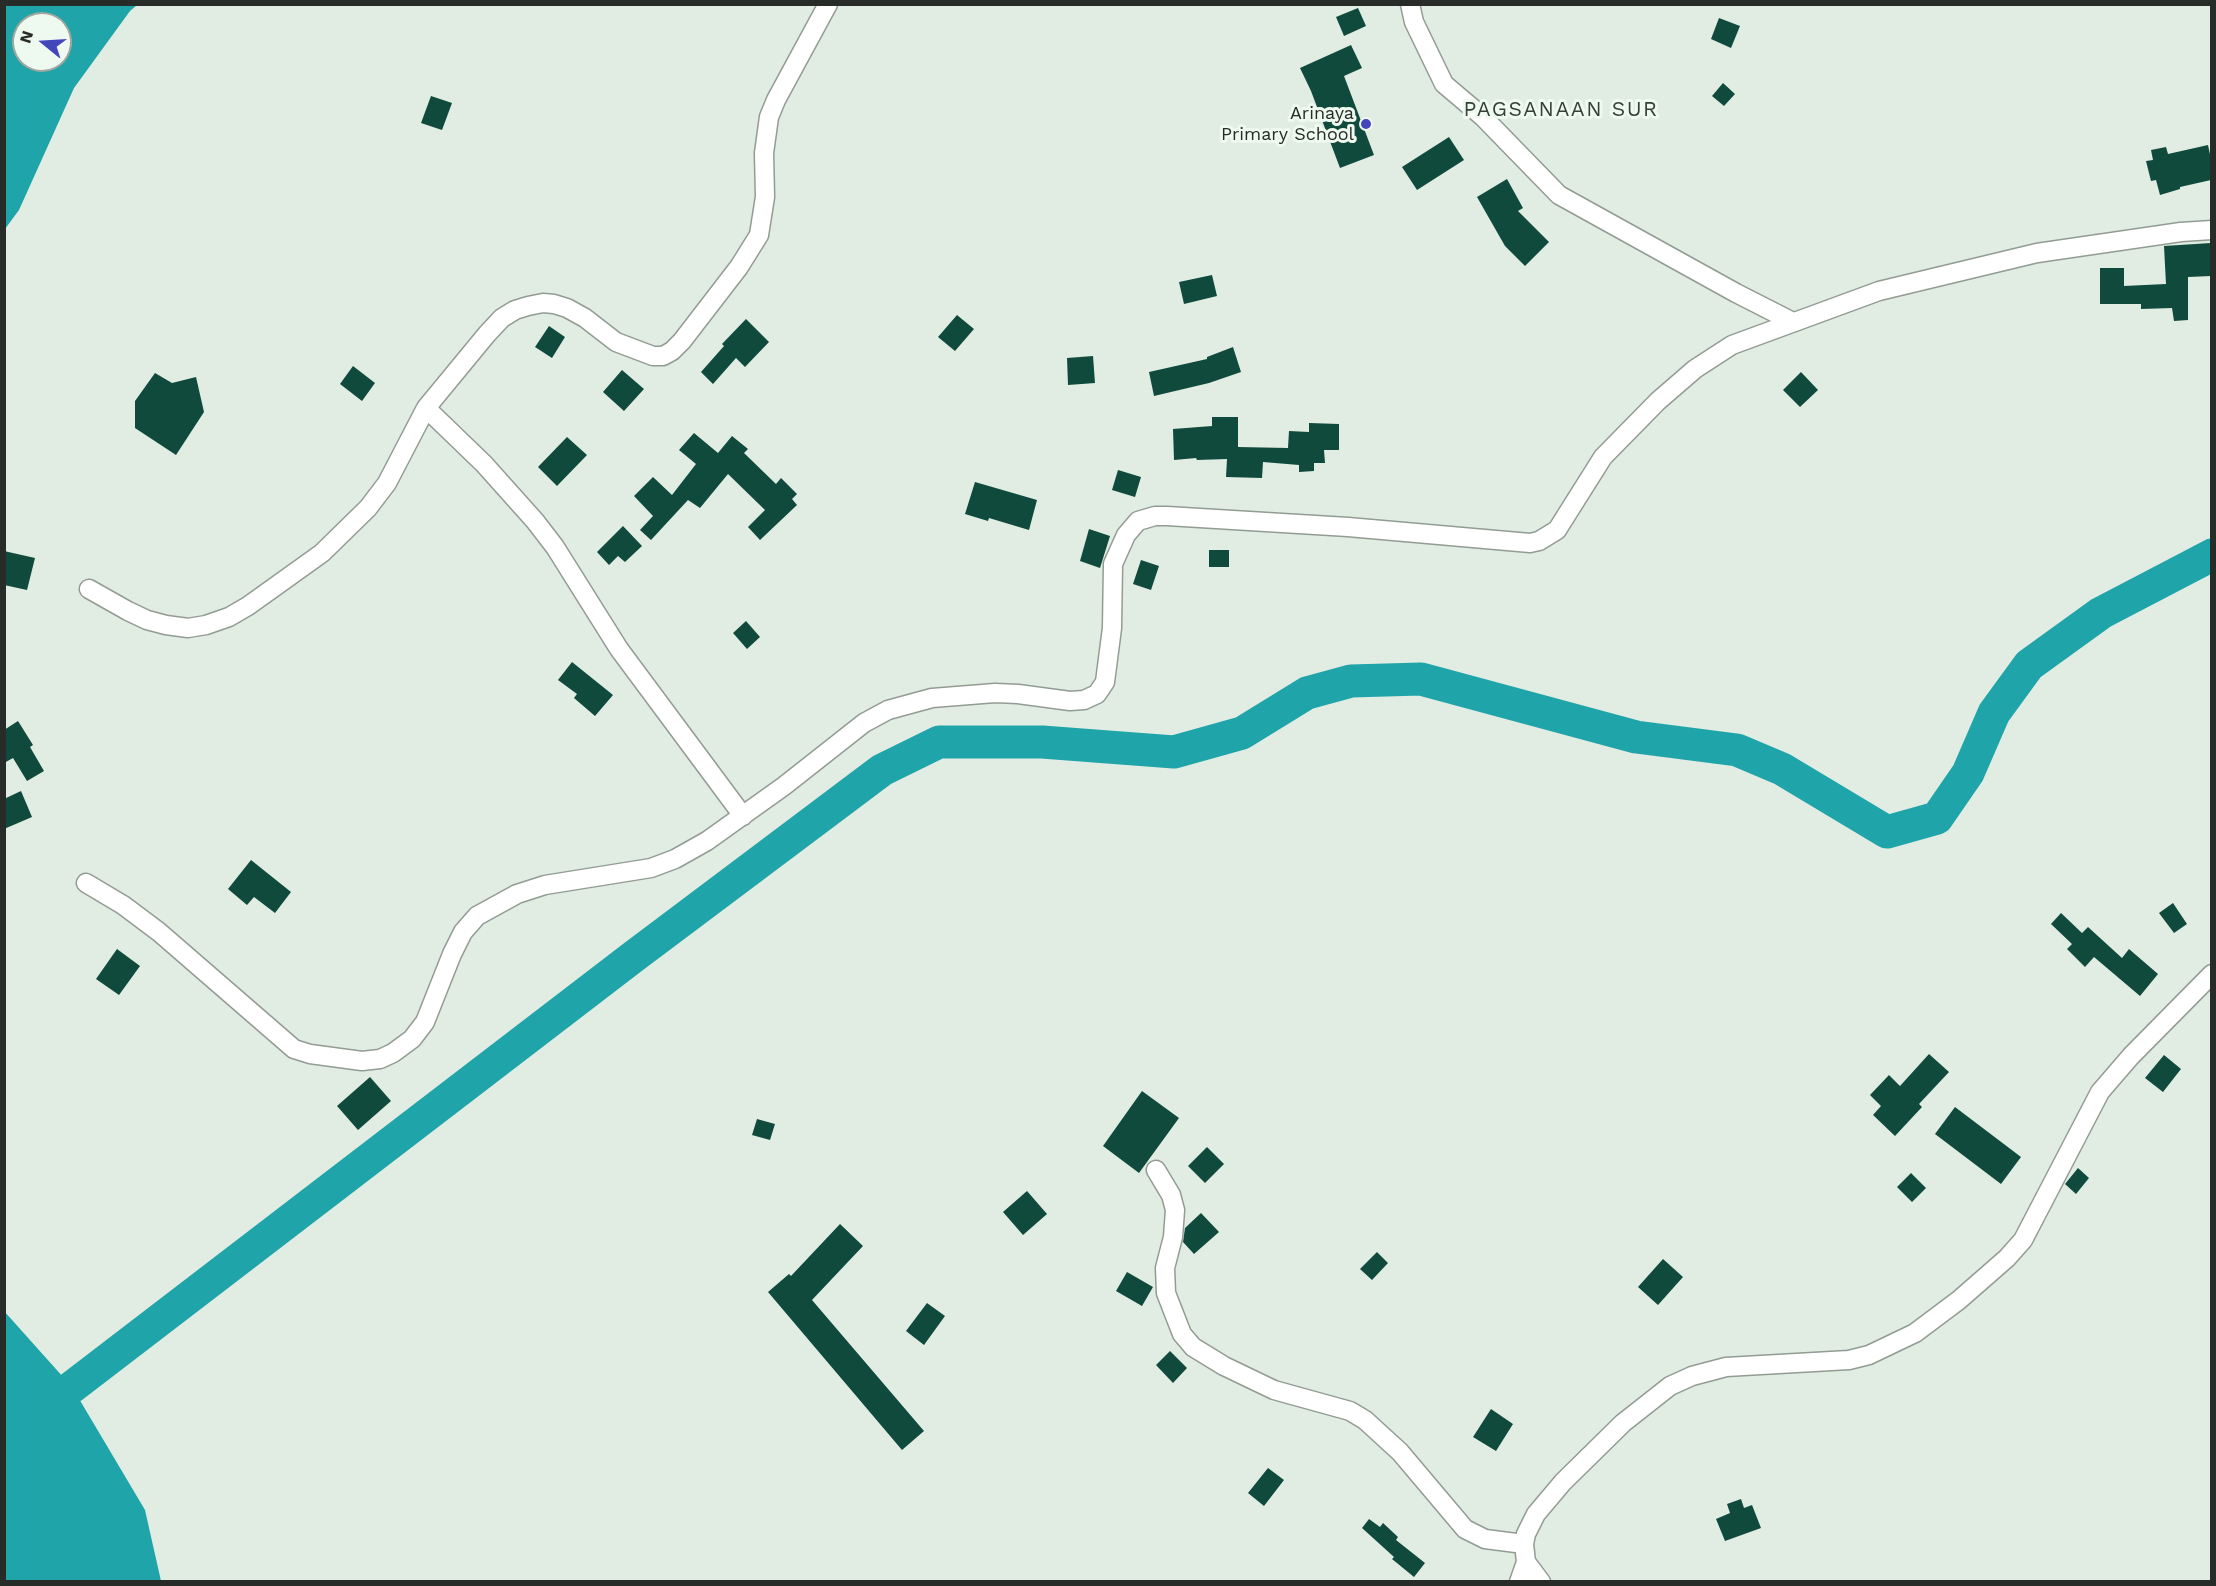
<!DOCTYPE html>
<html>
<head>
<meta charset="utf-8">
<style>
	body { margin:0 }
	#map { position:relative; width:2216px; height:1586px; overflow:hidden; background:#e1ece2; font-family:"Work Sans",sans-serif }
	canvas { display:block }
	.frame { position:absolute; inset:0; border:6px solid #282c29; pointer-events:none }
	.north { position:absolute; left:12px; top:12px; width:60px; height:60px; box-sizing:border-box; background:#eef9ef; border:2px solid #9fa7a0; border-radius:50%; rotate:288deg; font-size:16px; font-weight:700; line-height:24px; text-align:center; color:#282c29 }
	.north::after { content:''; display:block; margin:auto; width:21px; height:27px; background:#4446bb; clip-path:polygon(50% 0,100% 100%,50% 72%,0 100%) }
</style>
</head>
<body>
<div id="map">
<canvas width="2216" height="1586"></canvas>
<div class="frame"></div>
<div class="north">N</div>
</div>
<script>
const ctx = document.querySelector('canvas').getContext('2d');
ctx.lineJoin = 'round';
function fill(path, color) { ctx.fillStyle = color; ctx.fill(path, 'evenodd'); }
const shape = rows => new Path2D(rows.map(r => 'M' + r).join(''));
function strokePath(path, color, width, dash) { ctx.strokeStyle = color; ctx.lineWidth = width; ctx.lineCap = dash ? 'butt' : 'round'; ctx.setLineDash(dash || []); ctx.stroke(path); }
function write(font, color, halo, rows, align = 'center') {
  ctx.font = font + ' "Work Sans",sans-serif'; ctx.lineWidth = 6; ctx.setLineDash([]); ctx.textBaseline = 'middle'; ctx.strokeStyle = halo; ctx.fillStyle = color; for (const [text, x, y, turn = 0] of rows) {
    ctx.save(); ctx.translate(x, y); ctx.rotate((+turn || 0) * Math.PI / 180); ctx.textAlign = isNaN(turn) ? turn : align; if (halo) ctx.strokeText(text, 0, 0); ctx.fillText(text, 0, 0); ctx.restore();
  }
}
fill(shape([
	[5,4,137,5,130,11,74,88,19,210,5,229],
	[24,24,60,24,60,60,24,60],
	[4,1311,72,1387,145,1510,161,1581,5,1581]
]), '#1fa4aa');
strokePath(shape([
	[72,1387,633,957,882,770,939,742,1042,742,1174,752,1242,733,1307,693,1351,681,1421,679,1636,737,1737,750,1782,769,1887,832,1937,818,1968,773,1994,713,2029,665,2101,613,2212,555]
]), '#1fa4aa', 33);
fill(shape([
	[1358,8,1366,26,1344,36,1336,17],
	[1719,18,1740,26,1731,48,1711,39],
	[1351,45,1362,68,1344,76,1374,155,1340,168,1311,91,1300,68],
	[1723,83,1735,94,1724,106,1712,96],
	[431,96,452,103,442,130,421,123],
	[1449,137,1464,160,1417,190,1402,167],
	[2208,145,2211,159,2211,180,2180,187,2180,189,2160,195,2156,180,2151,181,2146,161,2153,160,2151,150,2166,147,2168,154],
	[1507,179,1523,208,1518,211,1549,242,1525,266,1505,246,1477,197],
	[2211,243,2211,276,2188,277,2188,320,2174,321,2172,308,2141,309,2141,304,2100,304,2100,268,2124,268,2124,286,2166,284,2164,246],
	[1212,275,1217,296,1184,304,1179,282],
	[957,315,974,329,955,351,938,337],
	[746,319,769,342,745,367,736,358,713,384,701,372,724,346,722,344],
	[549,326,565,337,552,358,535,347],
	[1233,347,1241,372,1209,383,1154,396,1149,372,1207,359,1207,357],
	[1093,356,1095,383,1068,385,1067,358],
	[353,366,375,383,362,401,340,384],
	[622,370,644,389,624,411,603,392],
	[1801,372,1818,390,1800,407,1783,390],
	[155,373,172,383,196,377,204,412,176,455,135,428,135,401],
	[1212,417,1238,417,1238,447,1288,448,1289,431,1309,432,1309,423,1339,424,1339,450,1324,450,1325,463,1314,463,1314,471,1299,472,1299,465,1263,462,1262,478,1226,477,1227,459,1197,460,1196,458,1174,460,1173,429,1212,426],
	[694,433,718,453,732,436,748,449,744,453,776,484,781,478,797,494,792,499,797,505,760,540,748,527,765,510,728,474,700,508,688,500,651,540,640,530,653,516,634,496,653,477,672,495,696,464,679,450],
	[567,437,587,455,557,486,538,467],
	[1118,470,1141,477,1135,497,1112,490],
	[975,482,1037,500,1029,530,989,518,988,521,965,514],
	[623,526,642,546,625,562,618,556,609,565,597,552],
	[1089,529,1110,536,1100,568,1080,561],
	[1209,550,1229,550,1229,567,1209,567],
	[4,551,35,558,27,590,4,585],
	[1141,560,1159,566,1151,590,1133,584],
	[746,621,760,637,747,649,733,633],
	[572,662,613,695,595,716,574,698,577,694,558,680],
	[18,721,33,745,30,747,44,771,27,781,13,758,4,763,4,730],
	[21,791,32,817,4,829,4,799],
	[251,860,291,892,275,913,254,897,247,905,228,889],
	[2173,903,2187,924,2174,933,2159,913],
	[2061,913,2082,933,2088,927,2122,958,2129,949,2158,974,2140,996,2094,957,2085,967,2067,949,2072,944,2051,924],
	[117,949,140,966,119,995,96,979],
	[1929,1054,1949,1072,1919,1104,1922,1107,1895,1136,1873,1115,1881,1106,1870,1095,1889,1075,1900,1086],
	[2164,1055,2181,1069,2163,1092,2145,1078],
	[370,1077,391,1101,358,1130,337,1106],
	[1142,1091,1179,1118,1139,1173,1103,1146],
	[1955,1107,2021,1157,2001,1184,1935,1134],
	[757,1119,775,1124,770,1140,752,1135],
	[1207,1147,1224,1164,1205,1183,1188,1166],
	[2078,1168,2089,1178,2076,1194,2065,1184],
	[1911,1173,1926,1188,1912,1202,1897,1187],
	[1027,1191,1047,1214,1023,1235,1003,1212],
	[1201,1213,1219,1232,1194,1254,1183,1242,1185,1228],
	[840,1224,863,1246,812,1300,924,1431,902,1450,768,1292,789,1274,791,1276],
	[1377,1252,1388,1263,1372,1280,1360,1269],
	[1663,1259,1683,1277,1658,1305,1638,1287],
	[1127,1272,1153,1287,1142,1306,1116,1291],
	[927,1303,945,1316,924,1345,906,1331],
	[1170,1351,1187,1368,1173,1383,1156,1365],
	[1491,1409,1513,1424,1496,1451,1473,1437],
	[1268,1468,1284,1480,1264,1506,1248,1493],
	[1741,1499,1744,1508,1752,1505,1761,1528,1725,1541,1716,1519,1730,1513,1727,1504],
	[1369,1519,1380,1527,1383,1523,1398,1537,1396,1540,1425,1563,1414,1577,1392,1559,1394,1557,1362,1528]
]), '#0f4a3d');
const minor = shape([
	[1410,4,1414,22,1444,84,1483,117,1559,195,1736,293,1793,322],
	[426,408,487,334,502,318,515,310,528,306,543,303,554,304,567,308,585,318,616,342,653,356,663,356,672,351,682,341,739,267,759,235,765,197,764,153,769,117,776,100,828,4],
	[89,589,128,611,147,620,166,625,188,628,206,625,229,617,248,606,322,553,368,508,387,483,426,408,484,464,535,521,555,547,619,649,743,816],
	[86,883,123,905,159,932,294,1049,310,1054,362,1061,380,1059,393,1053,412,1039,425,1022,452,954,463,932,477,916,517,894,545,885,651,868,675,859,707,841,784,786,864,723,888,710,932,698,995,693,1018,694,1070,701,1084,700,1097,694,1105,682,1112,628,1113,564,1126,535,1138,521,1155,516,1167,516,1348,527,1530,543,1539,541,1557,530,1603,457,1658,401,1695,369,1732,345,1879,291,2037,253,2181,232,2212,230],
	[1156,1170,1171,1195,1175,1210,1173,1237,1165,1268,1166,1293,1182,1334,1193,1347,1224,1366,1274,1390,1350,1411,1365,1420,1400,1452,1465,1529,1485,1539,1524,1544,1526,1562],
	[1524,1544,1526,1534,1536,1514,1563,1482,1623,1423,1670,1386,1692,1376,1726,1367,1849,1360,1869,1355,1915,1333,1959,1300,2007,1258,2023,1240,2100,1092,2131,1056,2212,974],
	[1519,1582,1526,1562,1541,1582]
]);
strokePath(minor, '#929c93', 21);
strokePath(minor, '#fff', 18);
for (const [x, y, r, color] of [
	[1366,124,6,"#4446bb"]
]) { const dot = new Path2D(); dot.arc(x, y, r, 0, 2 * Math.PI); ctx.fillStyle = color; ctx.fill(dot); strokePath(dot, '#eef9ef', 2); }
write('18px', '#282c29', '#eef9ef', [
	["Arinaya",1354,114],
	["Primary School",1354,135]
], 'right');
ctx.letterSpacing = '1.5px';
write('21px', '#373f38', '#eef9ef', [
	["PAGSANAAN SUR",1561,110]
]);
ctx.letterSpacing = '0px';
</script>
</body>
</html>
